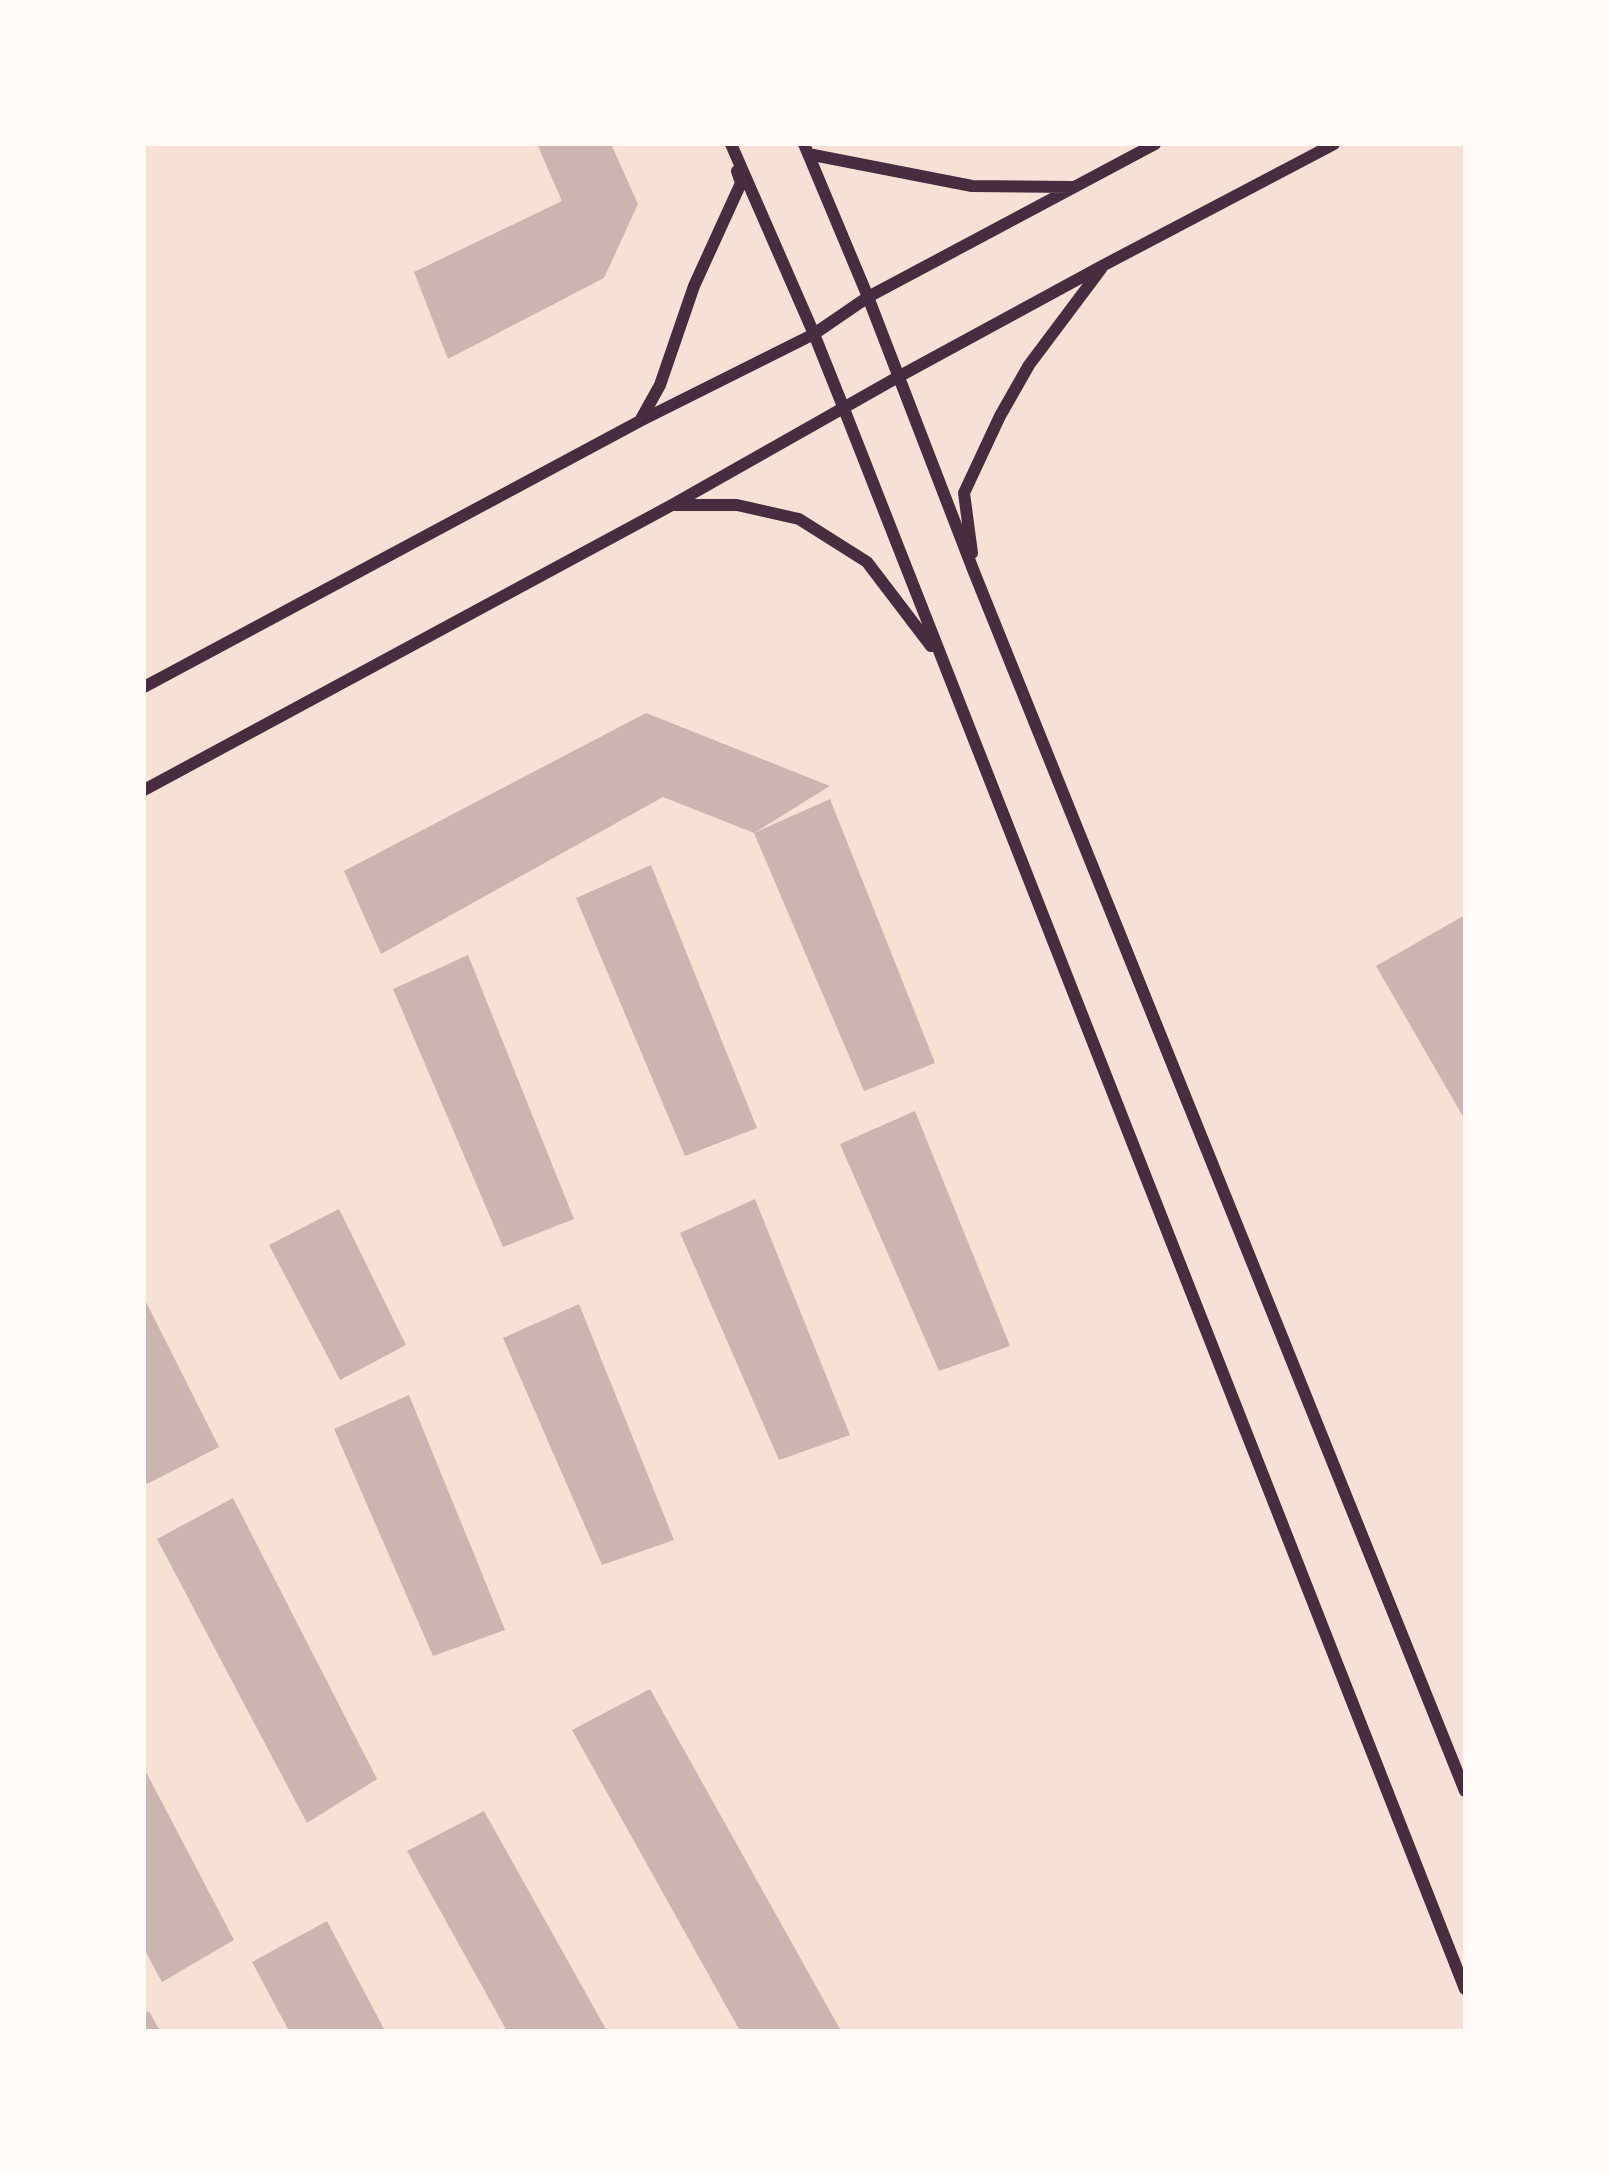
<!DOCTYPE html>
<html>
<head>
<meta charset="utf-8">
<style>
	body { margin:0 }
	#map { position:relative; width:1609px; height:2175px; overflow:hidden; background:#f7e1d7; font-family:"Nunito Sans",sans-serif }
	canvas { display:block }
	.frame { position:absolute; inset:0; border:146px solid #fffaf5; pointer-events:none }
</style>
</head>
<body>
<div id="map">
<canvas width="1609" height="2175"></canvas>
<div class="frame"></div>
</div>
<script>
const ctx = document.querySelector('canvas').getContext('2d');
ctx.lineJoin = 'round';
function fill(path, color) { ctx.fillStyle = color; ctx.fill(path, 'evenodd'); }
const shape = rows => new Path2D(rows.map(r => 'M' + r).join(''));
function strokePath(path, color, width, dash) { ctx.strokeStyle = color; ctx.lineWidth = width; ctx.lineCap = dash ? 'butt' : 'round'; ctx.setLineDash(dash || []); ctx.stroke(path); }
fill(shape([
	[537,144,611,144,638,204,604,278,448,359,414,272,562,201],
	[646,713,830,786,754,833,663,797,381,954,344,871],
	[830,799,935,1063,864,1091,754,833],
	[651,865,757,1128,685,1156,576,898],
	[1465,915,1465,1120,1376,966],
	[468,955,574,1219,503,1247,393,989],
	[915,1111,1010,1346,939,1371,840,1144],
	[755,1199,850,1435,779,1460,680,1233],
	[339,1209,406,1345,340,1380,269,1245],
	[144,1298,219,1447,147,1484,144,1479],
	[579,1304,674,1540,602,1565,503,1338],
	[409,1395,505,1630,433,1656,334,1429],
	[233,1498,377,1779,307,1823,157,1539],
	[650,1689,841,2031,740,2031,572,1730],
	[144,1768,234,1940,162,1982,144,1949],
	[484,1811,607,2031,507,2031,407,1851],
	[327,1921,385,2031,289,2031,252,1962],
	[149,2011,160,2031,144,2031,144,2014]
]), '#ccb4b1');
strokePath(shape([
	[731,144,814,334,844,409,1465,1989],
	[804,144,868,297,974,572,1465,1791],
	[808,154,972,186,1071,187],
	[640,421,660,385,694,286,741,183,737,171],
	[673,505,737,505,799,519,867,562,931,646],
	[972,553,964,493,1000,416,1029,365,1101,269],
	[144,687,640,421,814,334,868,297,1155,144],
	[144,790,672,505,898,377,1104,265,1334,144]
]), '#4a2c40', 12);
</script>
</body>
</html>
